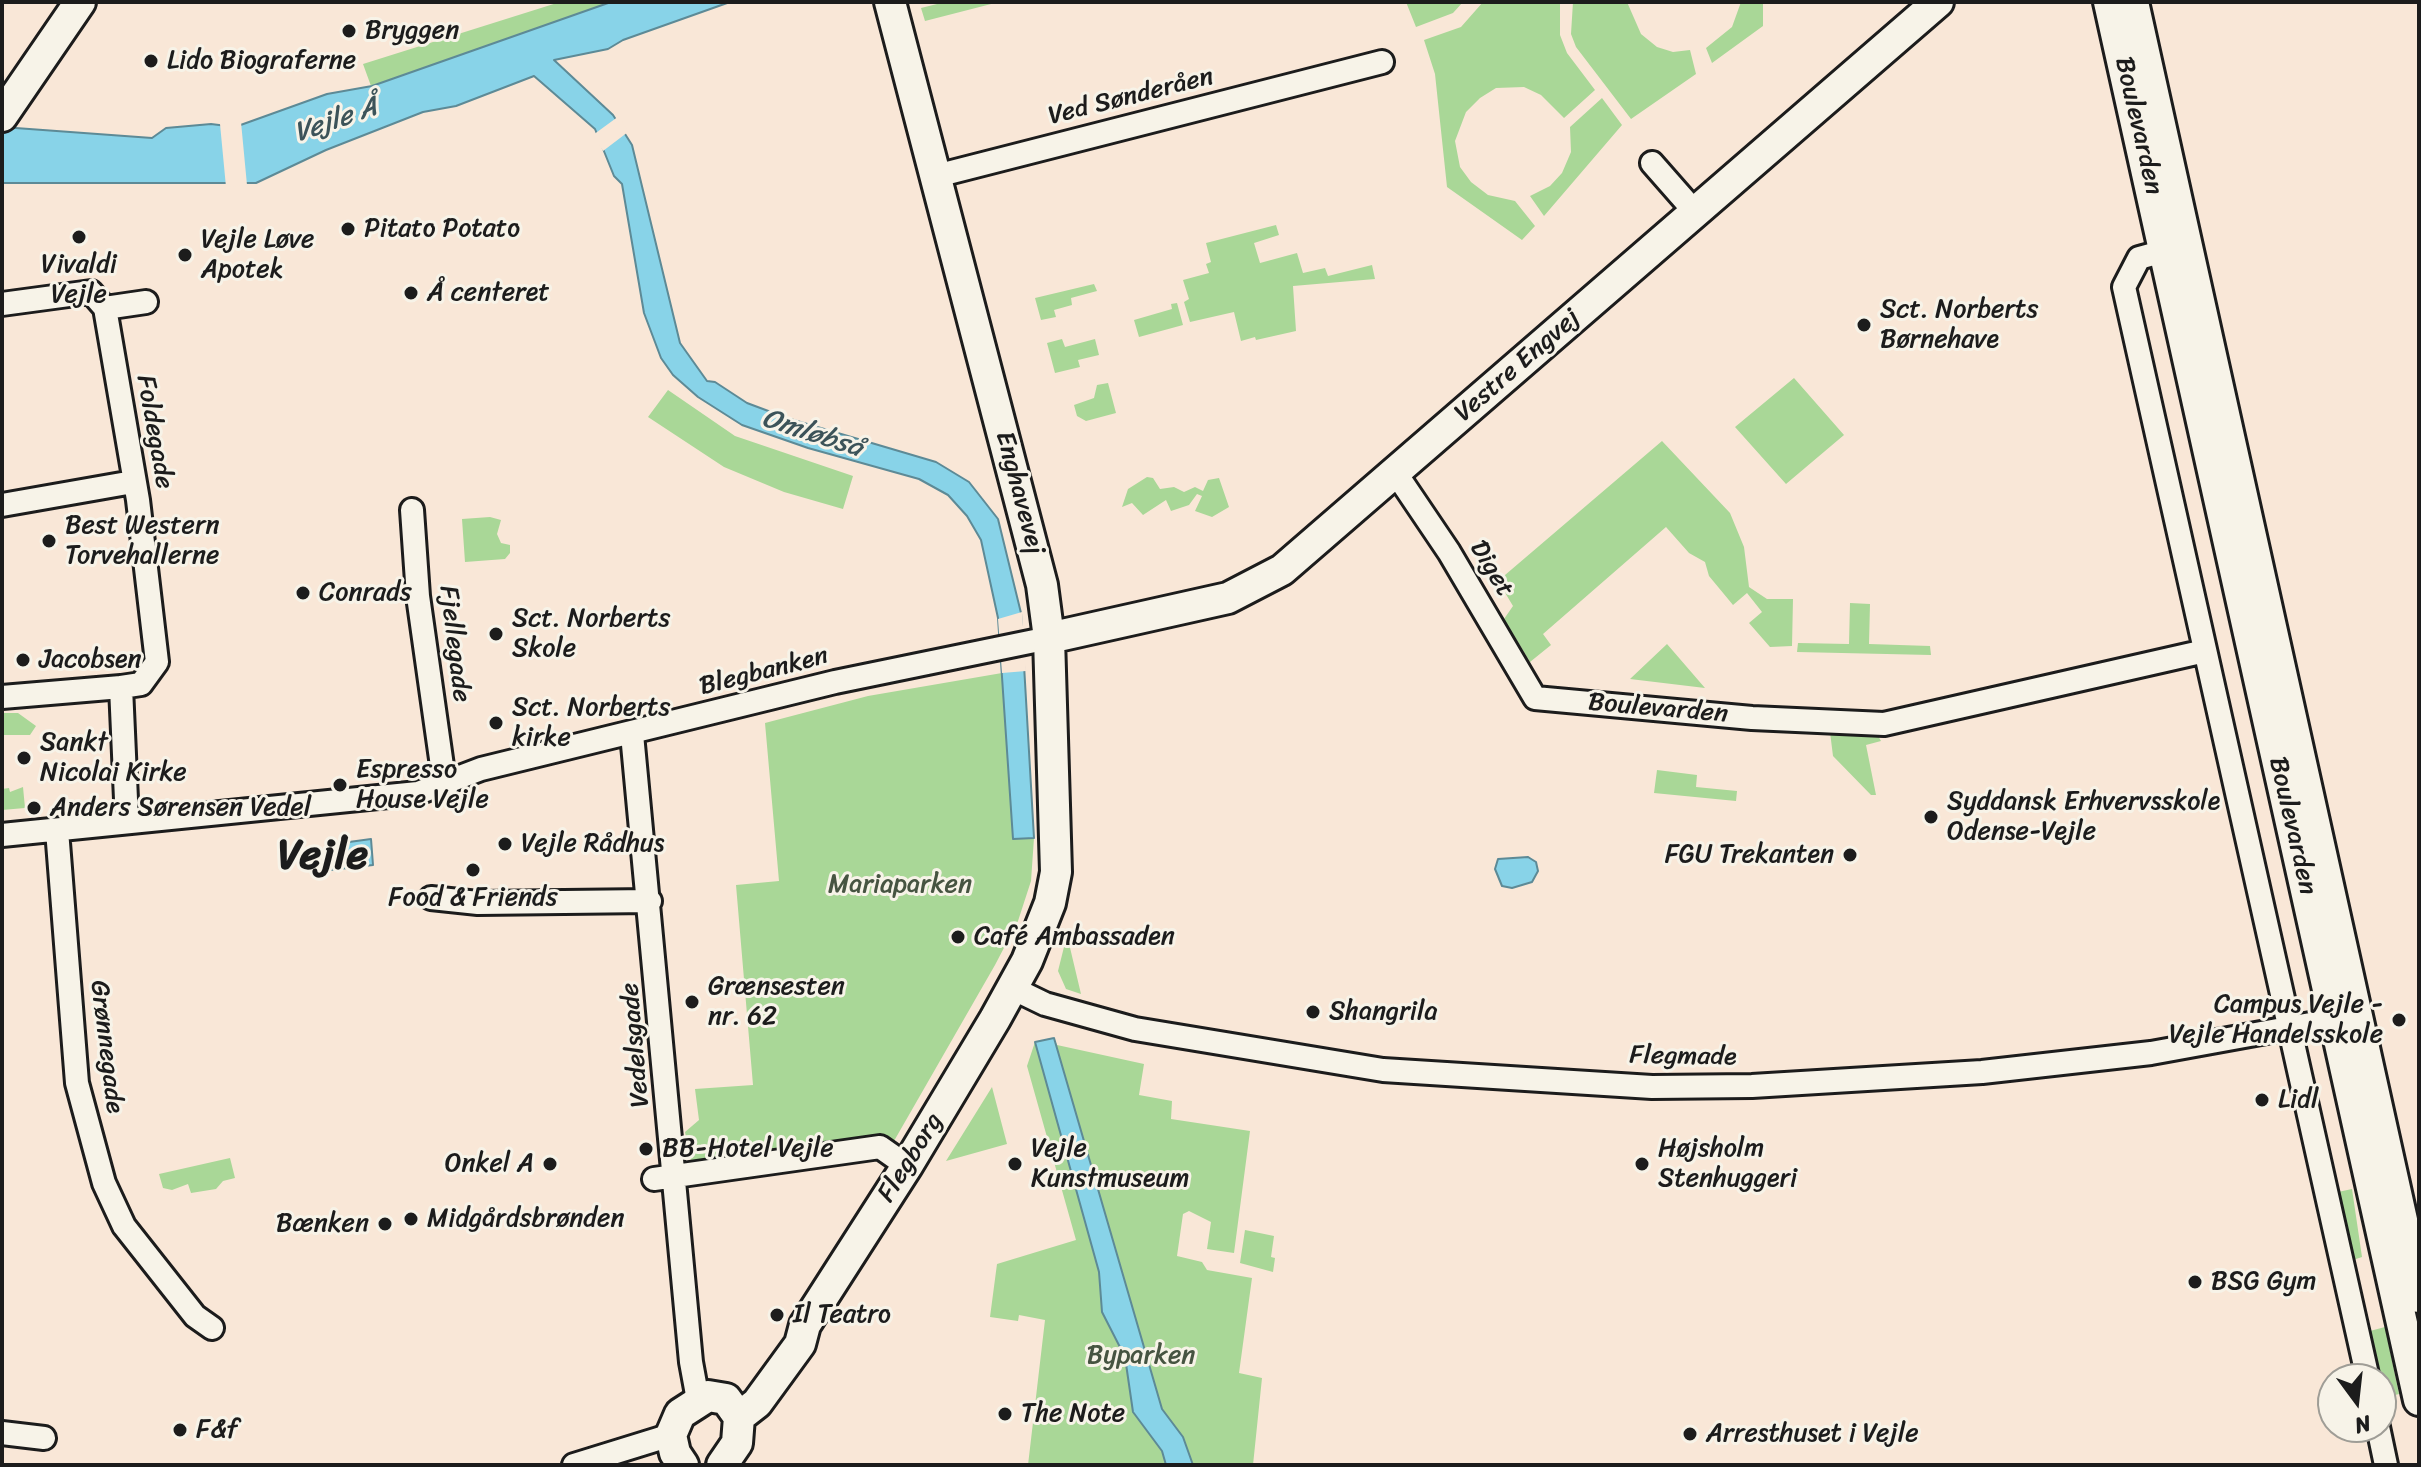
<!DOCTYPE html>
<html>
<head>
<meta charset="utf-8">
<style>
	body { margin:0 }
	#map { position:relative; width:2421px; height:1467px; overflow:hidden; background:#f9e7d7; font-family:Sriracha,sans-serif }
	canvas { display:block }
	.frame { position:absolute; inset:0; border:4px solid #1c1c1c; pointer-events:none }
	.north { position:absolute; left:2317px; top:1363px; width:80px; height:80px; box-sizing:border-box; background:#f7f3e8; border:2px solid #9f9d96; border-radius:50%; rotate:165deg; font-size:22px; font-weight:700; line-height:32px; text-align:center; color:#1c1c1c }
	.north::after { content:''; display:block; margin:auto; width:28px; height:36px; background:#1c1c1c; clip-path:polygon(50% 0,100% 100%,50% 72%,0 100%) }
</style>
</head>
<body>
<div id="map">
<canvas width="2421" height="1467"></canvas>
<div class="frame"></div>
<div class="north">N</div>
</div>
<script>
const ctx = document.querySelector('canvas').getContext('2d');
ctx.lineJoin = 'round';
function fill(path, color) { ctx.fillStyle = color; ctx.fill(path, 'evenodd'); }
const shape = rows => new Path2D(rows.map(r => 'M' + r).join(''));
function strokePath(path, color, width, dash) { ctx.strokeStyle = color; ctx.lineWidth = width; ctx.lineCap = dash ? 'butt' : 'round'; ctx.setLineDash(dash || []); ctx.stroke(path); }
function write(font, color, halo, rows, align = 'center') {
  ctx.font = font + ' Sriracha,sans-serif'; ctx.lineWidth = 6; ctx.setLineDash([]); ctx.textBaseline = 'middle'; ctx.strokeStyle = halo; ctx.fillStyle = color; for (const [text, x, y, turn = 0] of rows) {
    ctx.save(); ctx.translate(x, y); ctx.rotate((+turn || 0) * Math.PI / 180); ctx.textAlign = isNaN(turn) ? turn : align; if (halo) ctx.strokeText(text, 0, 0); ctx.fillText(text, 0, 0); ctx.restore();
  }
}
fill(shape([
	[560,2,611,2,371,86,363,64],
	[945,2,999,2,925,21,921,8],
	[1406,2,1463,2,1453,13,1416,27],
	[1483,2,1560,2,1560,35,1567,53,1595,90,1564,118,1541,95,1524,87,1496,88,1480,98,1466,112,1455,141,1460,167,1471,182,1488,195,1515,201,1535,226,1522,240,1447,187,1435,74,1424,40,1461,27],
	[1573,2,1627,2,1641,34,1657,47,1673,52,1690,50,1696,74,1631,119,1576,47,1571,34],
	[1741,2,1763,2,1763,26,1712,63,1706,48,1732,27],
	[1602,98,1622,125,1544,216,1530,196,1550,186,1562,173,1571,152,1570,127],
	[1276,225,1279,235,1254,243,1260,263,1297,253,1303,273,1325,268,1328,276,1372,265,1375,279,1293,286,1296,331,1256,340,1255,337,1241,341,1234,312,1190,322,1184,302,1189,299,1183,280,1209,273,1206,264,1211,262,1206,243],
	[1094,284,1097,291,1071,298,1072,305,1054,310,1056,317,1041,320,1035,298],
	[1177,303,1183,325,1139,337,1134,320,1172,309,1171,304],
	[1062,339,1065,347,1095,339,1099,355,1078,360,1080,367,1055,373,1047,343],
	[1794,378,1844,435,1786,484,1735,427],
	[1108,383,1116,413,1086,421,1077,416,1074,405,1094,398,1097,385],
	[668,390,735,436,853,476,843,509,784,492,724,467,648,417],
	[1662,441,1730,513,1744,547,1749,587,1767,599,1793,599,1792,646,1770,647,1749,623,1762,612,1747,593,1733,605,1709,576,1705,562,1689,553,1666,527,1543,634,1551,645,1530,662,1504,619,1513,606,1498,581],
	[1147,477,1153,478,1160,489,1174,487,1184,492,1195,487,1203,491,1208,480,1219,478,1229,507,1212,517,1195,511,1202,496,1197,494,1189,505,1171,511,1166,500,1143,515,1132,503,1122,507,1128,489],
	[490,517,501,520,497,534,501,543,510,545,510,553,505,559,465,562,462,519],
	[1850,603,1870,604,1869,644,1930,646,1931,655,1797,652,1798,643,1849,644],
	[1667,644,1705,688,1630,679],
	[1002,673,1013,839,1034,838,1031,881,1018,921,995,965,894,1141,879,1137,693,1171,685,1132,699,1120,695,1089,753,1085,736,885,779,881,765,723,868,696],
	[2,713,18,713,36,726,30,735,2,735],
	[1830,732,1877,734,1881,741,1866,745,1876,795,1871,795,1833,756],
	[1657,770,1697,775,1696,787,1737,791,1736,801,1654,793],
	[23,787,25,808,2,810,2,789,9,788,10,792],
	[1067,935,1081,994,1066,989,1058,971],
	[1054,1038,1057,1045,1144,1064,1139,1095,1172,1101,1171,1119,1250,1131,1234,1253,1207,1249,1211,1222,1189,1211,1183,1214,1177,1256,1202,1262,1207,1270,1252,1278,1239,1373,1262,1378,1253,1465,1028,1465,1045,1320,1019,1315,1018,1321,990,1317,997,1264,1076,1240,1027,1066,1035,1042],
	[992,1087,1007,1144,946,1161],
	[230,1158,235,1178,223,1181,216,1189,191,1193,188,1184,172,1190,163,1188,159,1174],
	[2352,1189,2362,1257,2353,1260,2338,1192],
	[1245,1230,1274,1236,1271,1257,1275,1258,1273,1272,1240,1263],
	[2385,1327,2399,1394,2384,1398,2370,1331]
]), '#a9d797');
const water = shape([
	[611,2,730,2,623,40,608,49,554,60,613,115,632,145,680,343,707,381,715,382,747,403,787,418,936,462,969,482,998,519,1021,613,1034,838,1013,839,998,618,981,540,967,516,948,495,919,479,808,448,742,425,698,397,673,375,661,358,644,313,622,184,614,176,595,129,534,76,456,106,423,112,326,150,256,183,2,183,2,127,152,138,166,128,211,124,235,127,327,94,372,86,611,2],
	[371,839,373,865,331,870,327,845,371,839],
	[1528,857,1536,862,1538,871,1532,882,1512,888,1502,886,1495,869,1498,859,1528,857],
	[1054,1038,1162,1409,1183,1437,1193,1465,1166,1465,1162,1451,1133,1412,1125,1357,1102,1312,1099,1272,1035,1042,1054,1038]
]);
fill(water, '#88d3e8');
strokePath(water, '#5d8a96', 2);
fill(shape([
	[619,116,628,132,603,151,593,135],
	[241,122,247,185,226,187,220,124],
	[1022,612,1026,671,1002,673,998,619]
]), '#f9e7d7');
const street = shape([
	[1652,163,1695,212],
	[936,176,1382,62],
	[2179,247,2139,258,2124,287,2368,1379],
	[2,304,91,292,105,308,146,302],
	[105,308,138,500,157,662,141,684,121,687],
	[1395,472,1449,552,1535,698,1752,718,1884,724,2205,651],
	[2,505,133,482],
	[412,510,418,596,442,766,448,784],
	[2,697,121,687,127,822],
	[632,734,691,1362,698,1400],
	[57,830,77,1083,104,1183,124,1226,195,1316,212,1328],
	[2,835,418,793,481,769,835,682,1049,638],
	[431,898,478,903,650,901],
	[1012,988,1045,1004,1135,1029,1383,1070,1652,1087,1752,1086,1982,1072,2151,1053,2349,1017],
	[654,1179,880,1147,907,1166],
	[2378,1427,2386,1465],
	[2,1433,44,1438],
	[574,1465,671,1435]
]);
const secondary = shape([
	[2109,2,2419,1400],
	[2133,2,2419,1297],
	[2,116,80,2],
	[1049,638,1228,598,1282,570,1938,2],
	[739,1417,757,1403,800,1344,805,1325,907,1166,995,1019,1027,961,1050,903,1056,872,1049,638,1042,585,890,2],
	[683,1465,675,1453,671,1435,680,1414,708,1396,726,1399,739,1417,737,1443,722,1465]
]);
strokePath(street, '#1c1c1c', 28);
strokePath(secondary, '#1c1c1c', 36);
strokePath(street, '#f7f3e8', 22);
strokePath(secondary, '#f7f3e8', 30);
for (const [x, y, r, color] of [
	[349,31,8,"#1c1c1c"],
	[151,61,8,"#1c1c1c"],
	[348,229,8,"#1c1c1c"],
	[79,237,8,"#1c1c1c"],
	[185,255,8,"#1c1c1c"],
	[411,293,8,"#1c1c1c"],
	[1864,325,8,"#1c1c1c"],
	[49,541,8,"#1c1c1c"],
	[303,593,8,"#1c1c1c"],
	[496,634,8,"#1c1c1c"],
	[23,660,8,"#1c1c1c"],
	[496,723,8,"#1c1c1c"],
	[24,758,8,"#1c1c1c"],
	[340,785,8,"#1c1c1c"],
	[34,808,8,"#1c1c1c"],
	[1931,817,8,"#1c1c1c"],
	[505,844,8,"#1c1c1c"],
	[1850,855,8,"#1c1c1c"],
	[473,870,8,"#1c1c1c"],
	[958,937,8,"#1c1c1c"],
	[692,1002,8,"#1c1c1c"],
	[1313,1012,8,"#1c1c1c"],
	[2399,1020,8,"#1c1c1c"],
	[2262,1100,8,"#1c1c1c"],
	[646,1149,8,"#1c1c1c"],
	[550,1164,8,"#1c1c1c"],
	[1015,1164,8,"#1c1c1c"],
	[1642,1164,8,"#1c1c1c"],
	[411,1219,8,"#1c1c1c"],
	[385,1224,8,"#1c1c1c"],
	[2195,1282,8,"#1c1c1c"],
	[777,1315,8,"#1c1c1c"],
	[1005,1414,8,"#1c1c1c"],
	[180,1430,8,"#1c1c1c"],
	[1690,1434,8,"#1c1c1c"]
]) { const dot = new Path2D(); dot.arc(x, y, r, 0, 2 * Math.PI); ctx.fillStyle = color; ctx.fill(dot); strokePath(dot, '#f7f3e8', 3); }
write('26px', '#1c1c1c', '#f7f3e8', [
	["Bryggen",365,31],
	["Lido Biograferne",167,61],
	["Pitato Potato",364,229],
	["Vejle Løve",201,240],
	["Apotek",201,270],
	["Vivaldi",79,265,"center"],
	["Vejle",79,295,"center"],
	["Å centeret",427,293],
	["Sct. Norberts",1880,310],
	["Børnehave",1880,340],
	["Best Western",65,526],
	["Torvehallerne",65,556],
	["Conrads",319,593],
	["Sct. Norberts",512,619],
	["Skole",512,649],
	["Jacobsen",39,660],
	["Sct. Norberts",512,708],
	["kirke",512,738],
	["Sankt",40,743],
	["Nicolai Kirke",40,773],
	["Espresso",356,770],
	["House Vejle",356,800],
	["Syddansk Erhvervsskole",1947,802],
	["Odense-Vejle",1947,832],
	["Anders Sørensen Vedel",50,808],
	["Vejle Rådhus",521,844],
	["FGU Trekanten",1834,855,"right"],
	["Food & Friends",473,898,"center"],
	["Café Ambassaden",974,937],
	["Grænsesten",708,987],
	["nr. 62",708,1017],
	["Campus Vejle -",2383,1005,"right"],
	["Vejle Handelsskole",2383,1035,"right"],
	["Shangrila",1329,1012],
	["Lidl",2278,1100],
	["BB-Hotel Vejle",662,1149],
	["Vejle",1031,1149],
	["Kunstmuseum",1031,1179],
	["Højsholm",1658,1149],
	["Stenhuggeri",1658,1179],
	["Onkel A",534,1164,"right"],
	["Midgårdsbrønden",427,1219],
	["Bænken",369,1224,"right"],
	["BSG Gym",2211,1282],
	["Il Teatro",793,1315],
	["The Note",1021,1414],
	["F&f",196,1430],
	["Arresthuset i Vejle",1706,1434]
], 'left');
write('26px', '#1c1c1c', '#f7f3e8', [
	["Ved Sønderåen",1131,97,-14],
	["Boulevarden",2138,126,77],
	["Vestre Engvej",1518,366,-41],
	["Foldegade",154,432,80],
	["Enghavevej",1019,493,75],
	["Diget",1491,569,59],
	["Fjellegade",454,644,83],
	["Blegbanken",764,672,-14],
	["Boulevarden",1658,709,5],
	["Boulevarden",2292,826,77],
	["Vedelsgade",636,1045,-95],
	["Grønnegade",106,1047,83],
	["Flegmade",1683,1057,1],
	["Flegborg",911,1158,-58]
]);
write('26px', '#465441', '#f7f3e8', [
	["Mariaparken",900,885],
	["Byparken",1141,1356]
]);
write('italic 28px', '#3c5359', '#f7f3e8', [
	["Vejle Å",336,121,-19],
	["Omløbså",812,434,18]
]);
write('bold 42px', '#1c1c1c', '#f7f3e8', [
	["Vejle",323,857]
]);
</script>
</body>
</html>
